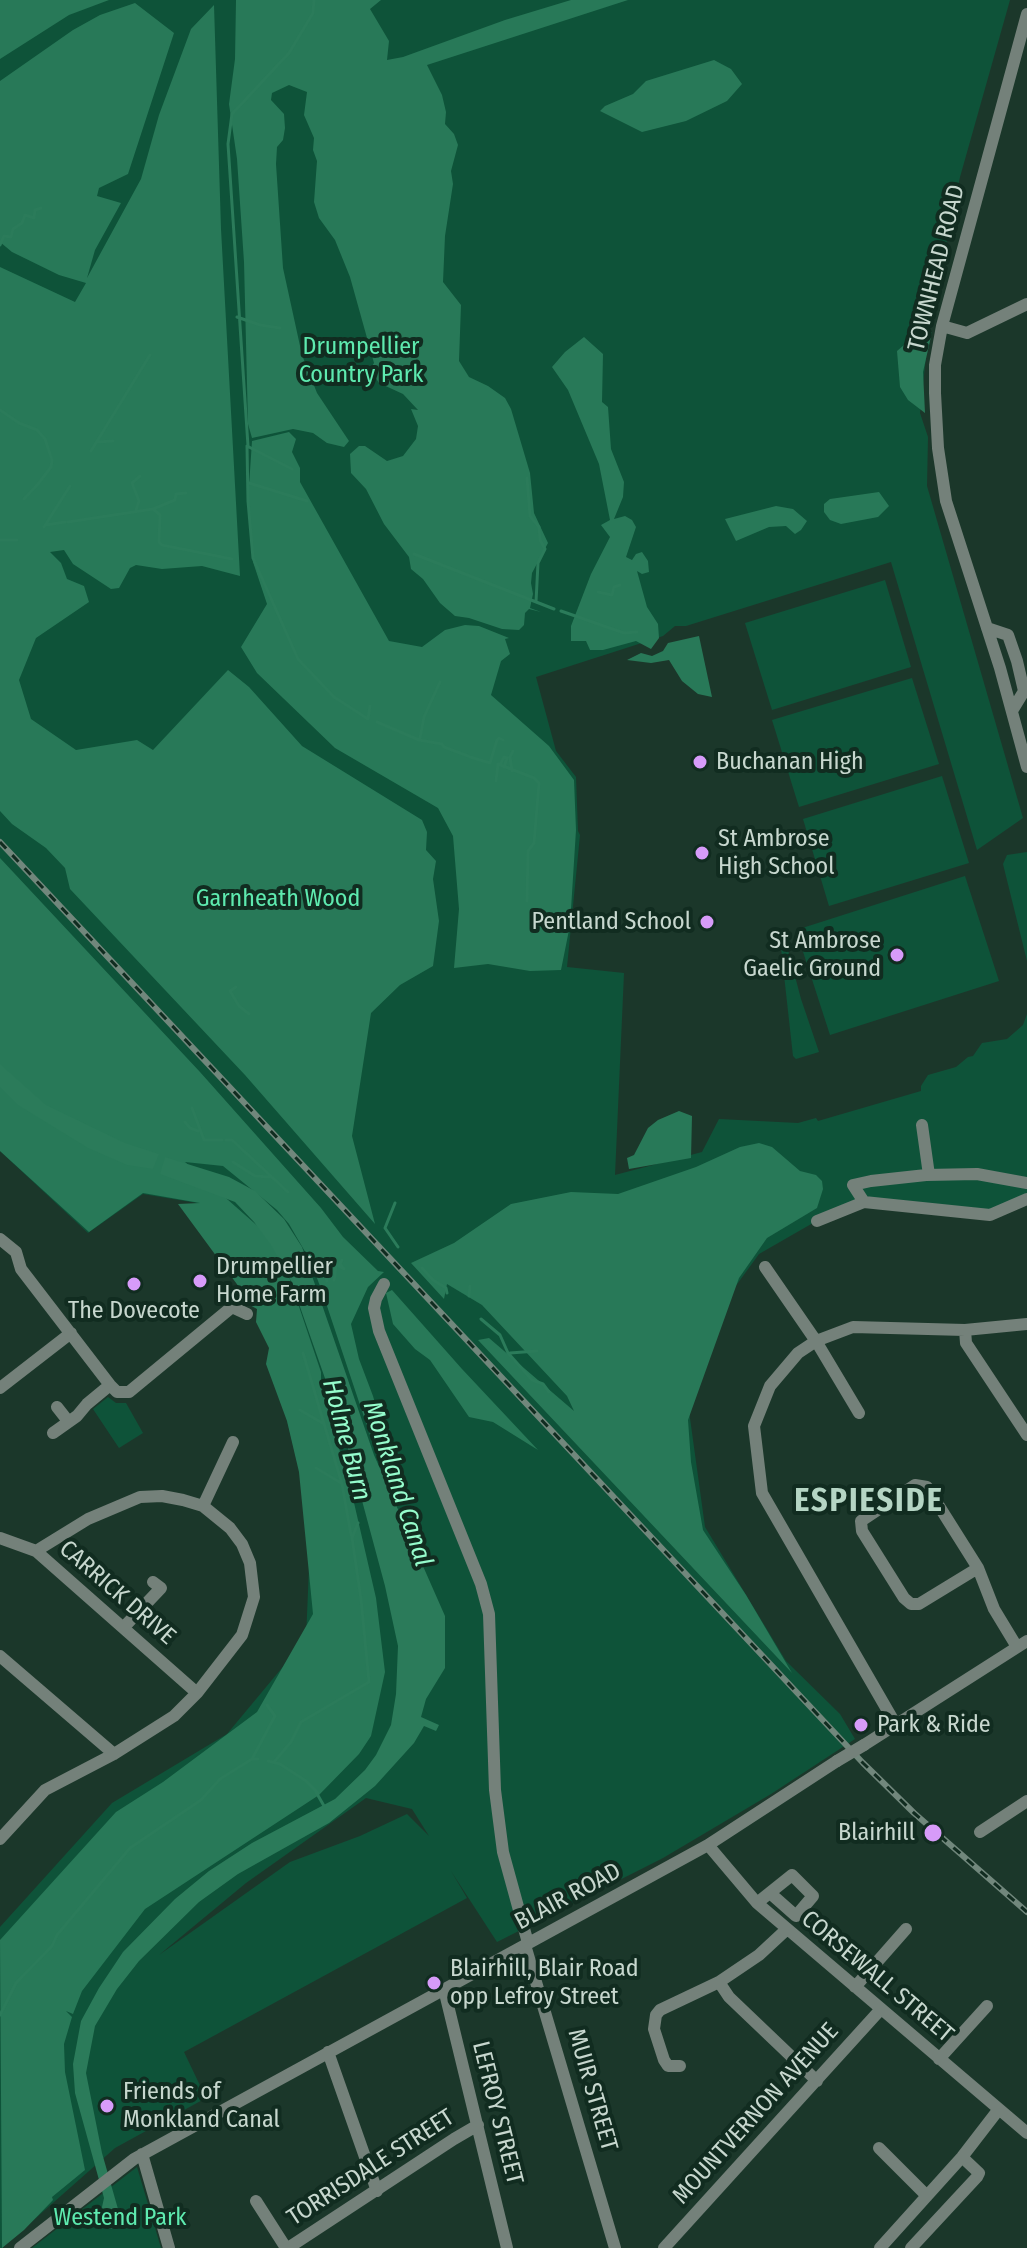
<!DOCTYPE html>
<html>
<head>
<meta charset="utf-8">
<style>
	body { margin:0 }
	canvas { display:block; background:#1b372a }
</style>
</head>
<body>
<canvas width="1027" height="2248"></canvas>
<script>
const ctx = document.querySelector('canvas').getContext('2d');
ctx.lineJoin = 'round';
function fill(path, color) { ctx.fillStyle = color; ctx.fill(path, 'evenodd'); }
const shape = rows => new Path2D(rows.map(r => 'M' + r).join(''));
function strokePath(path, color, width, dash) { ctx.strokeStyle = color; ctx.lineWidth = width; ctx.lineCap = dash ? 'butt' : 'round'; ctx.setLineDash(dash || []); ctx.stroke(path); }
function write(font, color, halo, rows, align = 'center') {
  ctx.font = font + ' "Fira Sans Condensed",sans-serif'; ctx.lineWidth = 8; ctx.setLineDash([]); ctx.textBaseline = 'middle'; ctx.strokeStyle = halo; ctx.fillStyle = color; for (const [text, x, y, turn = 0] of rows) {
    ctx.save(); ctx.translate(x, y); ctx.rotate((+turn || 0) * Math.PI / 180); ctx.textAlign = isNaN(turn) ? turn : align; if (halo) ctx.strokeText(text, 0, 0); ctx.fillText(text, 0, 0); ctx.restore();
  }
}
fill(shape([
	[0,0,1010,0,960,177,929,328,920,413,928,437,927,486,1023,818,977,850,891,562,686,626,675,626,663,636,651,640,536,677,556,751,576,777,578,831,580,835,567,967,624,973,615,1175,702,1152,719,1119,798,1123,816,1118,818,1121,921,1091,921,1086,928,1075,956,1067,968,1057,973,1056,982,1043,1007,1039,1023,1025,1027,1014,1027,1197,993,1211,846,1204,759,1254,719,1309,689,1411,705,1527,786,1661,840,1714,855,1739,771,1794,663,1858,497,1942,451,1871,467,1898,184,2052,206,2098,115,2148,2,2248,0,2248,0,1927,112,1803,227,1734,306,1639,311,1520,273,1362,300,1341,203,1204,143,1194,88,1233,0,1151],
	[366,1798,412,1809,429,1836,407,1814,360,1836,290,1862,159,1955,246,1883],
	[885,580,911,667,772,710,745,623],
	[912,678,939,764,799,807,772,720],
	[942,776,969,863,829,906,803,819],
	[1027,852,1027,961,1003,864,1007,855],
	[965,876,999,981,830,1035,796,930],
	[787,946,801,999,819,1052,796,1059,793,1056,781,948],
	[108,1397,116,1403,126,1403,143,1433,119,1448,93,1409],
	[137,2167,161,2248,32,2248]
]), '#0e5339');
fill(shape([
	[0,0,109,0,69,15,0,59],
	[236,0,381,0,370,9,389,41,387,60,403,57,505,20,571,0,628,0,427,65,442,95,446,112,445,124,454,134,458,145,451,171,453,184,445,236,443,282,461,305,459,361,469,377,488,386,505,398,511,409,530,473,534,513,548,543,532,573,531,583,533,594,530,608,541,612,529,609,525,613,524,625,519,630,502,629,469,618,455,616,440,603,423,579,411,569,409,557,384,524,366,489,351,473,350,454,359,446,365,446,387,461,403,456,416,439,418,426,411,409,418,410,403,394,379,383,370,369,374,363,350,277,335,240,319,218,314,202,317,161,313,150,314,138,304,115,307,92,289,85,272,93,271,100,284,114,285,128,283,140,277,147,276,164,283,268,302,355,317,393,349,441,344,447,327,443,313,433,293,429,252,438,248,424,244,262,237,159,229,104,235,59],
	[135,3,174,33,128,174,99,188,97,196,121,203,95,250,87,278,141,179,159,115,191,29,214,5,221,229,240,576,202,566,162,569,136,565,130,568,119,588,111,589,73,564,64,550,50,552,61,563,67,579,84,586,89,602,36,638,19,680,31,719,76,750,137,740,153,750,228,670,249,687,302,746,422,820,427,832,426,850,436,861,433,879,439,921,433,966,400,985,371,1013,352,1136,375,1224,245,1075,70,889,65,868,46,848,12,824,0,811,0,267,75,302,86,283,59,275,12,252,0,242,0,81,73,30,100,15],
	[714,60,731,69,742,84,727,101,686,121,642,132,600,111,605,106,633,94,646,81],
	[932,332,923,372,925,413,908,400,900,387,897,351,911,339],
	[584,337,603,354,602,402,608,407,611,449,624,482,623,497,614,519,625,516,632,520,636,527,626,557,632,560,636,554,642,552,648,561,649,572,642,574,637,571,647,607,658,624,659,638,651,649,636,641,603,650,590,650,586,641,571,641,571,626,591,574,610,537,601,525,610,520,599,464,568,390,552,367,565,352],
	[289,432,296,439,292,452,300,468,300,482,389,641,422,647,445,630,465,625,479,626,509,638,505,639,510,654,501,661,491,695,549,746,574,780,576,830,570,925,561,970,530,971,488,964,454,968,459,909,453,836,438,808,335,748,257,673,241,647,267,604,253,562,248,501,252,441],
	[879,492,889,506,878,517,841,524,830,520,824,512,824,504,830,499],
	[776,506,793,509,807,521,801,530,795,534,786,526,769,527,736,541,725,519],
	[699,636,712,697,698,694,682,681,669,660,651,663,627,660,641,653,652,656,663,651,668,643],
	[0,858,200,1072,321,1208,343,1237,378,1271,384,1272,368,1287,351,1324,359,1359,373,1396,390,1456,374,1447,324,1297,311,1262,289,1224,277,1210,223,1166,185,1162,278,1244,321,1372,321,1384,352,1494,376,1598,385,1672,371,1736,359,1754,319,1795,145,1909,82,1991,73,2014,66,2011,72,2017,64,2044,65,2072,85,2170,52,2197,53,2200,24,2230,2,2248,0,1940,116,1812,163,1782,257,1712,313,1614,299,1472,287,1421,266,1364,269,1348,256,1322,257,1309,239,1299,239,1287,178,1204,200,1203,143,1193,89,1232,0,1151],
	[679,1111,692,1116,691,1158,629,1169,627,1158,634,1155,648,1128,658,1120],
	[759,1143,772,1147,800,1171,816,1175,822,1181,823,1189,817,1208,767,1238,739,1278,688,1420,691,1462,703,1530,746,1595,792,1673,478,1340,489,1338,574,1411,567,1396,482,1305,447,1284,444,1299,411,1263,454,1243,511,1204,571,1192,618,1194,696,1167,740,1147],
	[392,1290,462,1369,538,1450,493,1422,469,1417,430,1360,415,1349,393,1324,386,1293]
]), '#287958');
fill(shape([
	[0,1064,46,1105,125,1143,159,1154,153,1169,127,1165,88,1148,18,1105,0,1087],
	[165,1157,229,1177,255,1191,284,1219,302,1247,374,1455,445,1616,445,1668,426,1699,421,1717,439,1725,436,1731,424,1726,414,1743,375,1786,329,1823,238,1874,199,1902,139,1961,117,1989,95,2026,86,2073,102,2153,118,2209,119,2227,109,2229,108,2219,103,2214,102,2207,104,2198,75,2093,73,2064,81,2021,99,1988,123,1952,175,1899,209,1871,252,1843,335,1799,365,1770,376,1755,391,1725,396,1694,398,1646,385,1586,343,1430,291,1281,271,1245,254,1222,235,1202,160,1174]
]), '#2b7b5a');
strokePath(shape([
	[0,245,4,236,11,237,13,229,22,223,25,215,34,218,35,210,41,208],
	[237,317,260,325,280,328],
	[0,410,19,423,37,430,45,439,52,460,51,467,38,484],
	[97,442,113,441],
	[248,446,228,144,232,114,289,53,313,13,314,0],
	[91,451,150,355],
	[292,469,247,446,248,501,253,558,298,659,334,697,368,719,370,706],
	[527,478,530,516,539,527,540,540,545,549,538,563,536,602],
	[249,483,307,501],
	[24,499,38,484],
	[153,509,175,500,176,494,186,493],
	[136,510,139,501,132,483,140,476],
	[68,522,153,509,160,515,159,542,162,545,232,559],
	[46,525,65,522],
	[44,527,70,486],
	[0,540,17,540],
	[414,554,554,609],
	[598,592,612,595,614,587,620,585],
	[561,611,624,633,637,632],
	[377,722,419,740,442,744,444,747,468,756],
	[420,738,424,717,440,682],
	[470,757,490,763,497,740,499,738,503,740],
	[500,765,504,757,507,758,504,767],
	[512,771,510,757,513,751],
	[496,781,498,764,534,778,539,783,534,843,528,851,527,901],
	[236,987,230,991,239,1006,249,1014],
	[192,1108,204,1140,222,1140],
	[185,1122,190,1128,198,1131],
	[226,1140,232,1140,288,1192],
	[233,1162,255,1176,269,1177],
	[395,1203,385,1228,398,1247],
	[422,1268,433,1280,446,1288,447,1293],
	[335,1274,336,1264,344,1269,340,1264,342,1260],
	[334,1280,335,1276],
	[327,1281,324,1271,330,1260],
	[469,1296,470,1286],
	[481,1319,500,1335,508,1353,532,1380,543,1384,549,1392],
	[303,1353,342,1484,351,1535],
	[510,1353,537,1351],
	[300,1410,324,1424],
	[316,1468,341,1483],
	[252,1759,275,1716,267,1705],
	[268,1761,280,1764,306,1781,318,1793],
	[274,1762,291,1742,301,1722,369,1682,361,1599,352,1538,358,1523],
	[316,1792,324,1806],
	[0,2015,16,1983,52,1946,57,1935,130,1848,201,1800,220,1779,252,1759,258,1759]
]), '#2b7b5a', 3);
strokePath(shape([
	[1027,14,942,326,935,365,935,393,938,448,946,501,1000,668,1027,767],
	[942,326,967,333,1027,304],
	[987,628,1008,635,1017,661,1024,691,1012,711],
	[922,1125,929,1175],
	[864,1202,853,1185,871,1181,926,1175,977,1174,1027,1183],
	[817,1221,864,1202,990,1215,1027,1199],
	[0,1239,16,1252,21,1269,110,1385,87,1404,77,1416,53,1433],
	[765,1267,816,1341,859,1413],
	[384,1284,376,1299,374,1308,379,1331,481,1584,489,1614,495,1790,503,1852,528,1943],
	[965,1330,966,1343,1027,1435],
	[110,1385,117,1392,129,1392,232,1307,247,1314],
	[0,1388,71,1333],
	[57,1407,68,1421],
	[203,1506,233,1442],
	[0,1538,36,1551,197,1693],
	[978,1568,919,1604,911,1604,904,1598,862,1531,861,1521,915,1485,927,1487,978,1568,994,1609,1017,1647],
	[124,1627,161,1588,153,1582],
	[0,1656,114,1754],
	[896,1725,762,1493,754,1426,770,1386,798,1353,816,1341,853,1327,965,1330,1027,1324],
	[864,1745,1027,1641],
	[980,1832,1027,1801],
	[0,1839,45,1790,114,1754,174,1716,197,1693,242,1635,254,1597,250,1563,242,1544,230,1528,203,1506,183,1500,162,1496,140,1497,88,1519,36,1551],
	[708,1845,757,1903,1027,2133],
	[757,1903,792,1875,813,1896,796,1916,770,1893],
	[525,1945,615,2248],
	[719,1982,729,1997,817,2081],
	[855,1987,906,1929],
	[444,1989,507,2248],
	[328,2052,377,2191],
	[939,2059,987,2006],
	[680,2066,668,2066,664,2060,654,2029,656,2015,660,2010,719,1982,759,1955,787,1929],
	[879,2148,927,2196],
	[142,2154,169,2248],
	[256,2201,286,2248],
	[20,2248,134,2159,708,1845,837,1761],
	[288,2248,454,2139,478,2125],
	[664,2248,881,2009],
	[880,2248,962,2157,999,2109],
	[911,2248,977,2177,979,2173,962,2157]
]), '#74817a', 12);
const rail = shape([
	[0,842,863,1763,914,1813,1027,1912]
]);
strokePath(rail, '#71877c', 6);
strokePath(rail, '#112c20', 3, [9]);
strokePath(shape([
	[837,1761,864,1745]
]), '#74817a', 12);
for (const [x, y, r, color] of [
	[700,762,8,"#d79bf9"],
	[702,853,8,"#d79bf9"],
	[707,922,8,"#d79bf9"],
	[897,955,8,"#d79bf9"],
	[200,1281,8,"#d79bf9"],
	[134,1284,8,"#d79bf9"],
	[861,1725,8,"#d79bf9"],
	[933,1833,10,"#d79bf9"],
	[434,1983,8,"#d79bf9"],
	[107,2106,8,"#d79bf9"]
]) { const dot = new Path2D(); dot.arc(x, y, r, 0, 2 * Math.PI); ctx.fillStyle = color; ctx.fill(dot); strokePath(dot, '#112c20', 3); }
write('24px', '#c7d7ce', '#112c20', [
	["TOWNHEAD ROAD",937,268,-76],
	["CARRICK DRIVE",117,1593,41],
	["BLAIR ROAD",568,1897,-28],
	["CORSEWALL STREET",877,1977,40],
	["MUIR STREET",592,2090,74],
	["LEFROY STREET",497,2113,76],
	["MOUNTVERNON AVENUE",756,2114,-48],
	["TORRISDALE STREET",371,2168,-33]
]);
write('24px', '#5eeaaf', '#112c20', [
	["Drumpellier",361,347],
	["Country Park",361,375],
	["Garnheath Wood",278,899],
	["Westend Park",120,2218]
]);
write('24px', '#c7d7ce', '#112c20', [
	["Buchanan High",716,762],
	["St Ambrose",718,839],
	["High School",718,867],
	["Pentland School",691,922,"right"],
	["St Ambrose",881,941,"right"],
	["Gaelic Ground",881,969,"right"],
	["Drumpellier",216,1267],
	["Home Farm",216,1295],
	["The Dovecote",134,1311,"center"],
	["Park & Ride",877,1725],
	["Blairhill",915,1833,"right"],
	["Blairhill, Blair Road",450,1969],
	["opp Lefroy Street",450,1997],
	["Friends of",123,2092],
	["Monkland Canal",123,2120]
], 'left');
write('italic 26px', '#95fccc', '#112c20', [
	["Holme Burn",346,1440,75],
	["Monkland Canal",397,1484,72]
]);
ctx.letterSpacing = '2px';
write('bold 32px', '#b5d5c4', '#112c20', [
	["ESPIESIDE",869,1502]
]);
ctx.letterSpacing = '0px';
</script>
</body>
</html>
